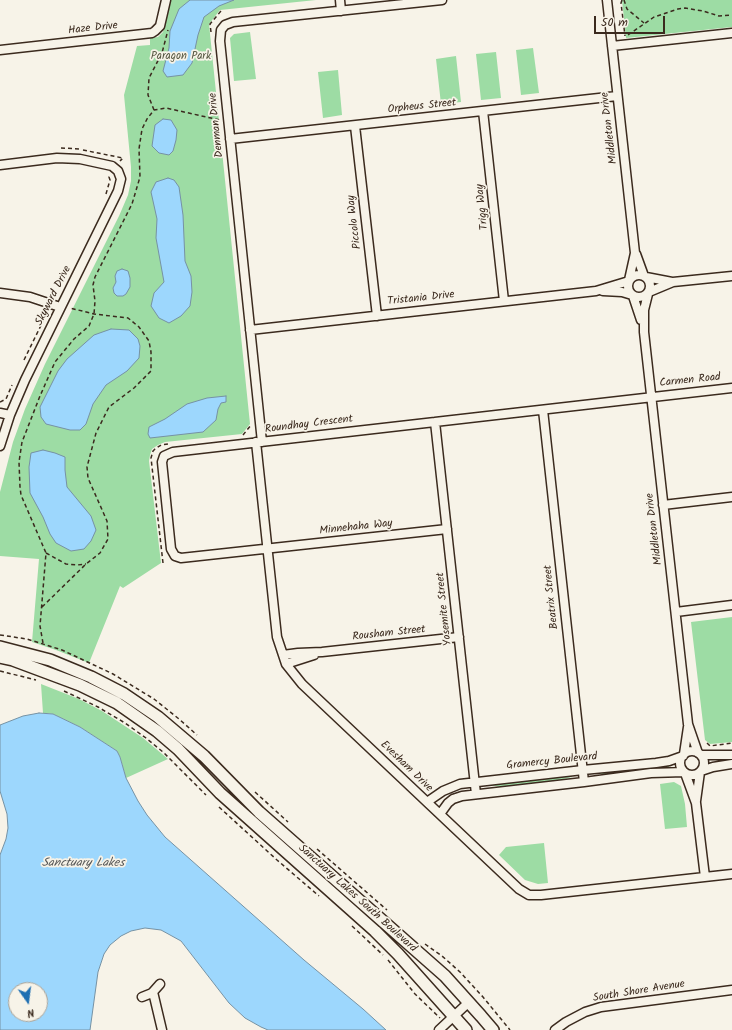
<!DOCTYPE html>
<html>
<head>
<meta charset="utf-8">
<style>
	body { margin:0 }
	#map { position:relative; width:732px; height:1030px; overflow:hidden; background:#f7f3e8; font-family:Kalam,sans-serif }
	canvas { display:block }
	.north { position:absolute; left:8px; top:982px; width:40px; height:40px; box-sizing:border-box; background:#f7f3e8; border:1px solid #aca397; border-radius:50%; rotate:166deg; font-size:11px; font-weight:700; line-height:16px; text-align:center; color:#3b2a1e }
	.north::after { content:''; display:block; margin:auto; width:14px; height:18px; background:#1f6fb2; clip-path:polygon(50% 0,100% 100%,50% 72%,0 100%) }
	.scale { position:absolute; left:594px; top:16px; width:71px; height:18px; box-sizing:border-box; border:2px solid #3b2a1e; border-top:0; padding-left:5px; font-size:12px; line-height:14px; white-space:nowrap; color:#3b2a1e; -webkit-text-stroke:3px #f7f3e8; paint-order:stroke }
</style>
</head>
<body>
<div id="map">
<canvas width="732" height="1030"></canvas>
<div class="north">N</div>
<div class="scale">50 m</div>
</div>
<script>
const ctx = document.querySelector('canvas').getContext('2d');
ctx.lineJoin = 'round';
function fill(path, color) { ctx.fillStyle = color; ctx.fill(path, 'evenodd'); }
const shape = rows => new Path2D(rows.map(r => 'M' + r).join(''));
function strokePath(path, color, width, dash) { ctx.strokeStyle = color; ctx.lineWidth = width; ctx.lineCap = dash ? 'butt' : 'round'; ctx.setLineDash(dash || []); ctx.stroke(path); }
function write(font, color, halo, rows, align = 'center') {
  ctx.font = font + ' Kalam,sans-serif'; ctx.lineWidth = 3.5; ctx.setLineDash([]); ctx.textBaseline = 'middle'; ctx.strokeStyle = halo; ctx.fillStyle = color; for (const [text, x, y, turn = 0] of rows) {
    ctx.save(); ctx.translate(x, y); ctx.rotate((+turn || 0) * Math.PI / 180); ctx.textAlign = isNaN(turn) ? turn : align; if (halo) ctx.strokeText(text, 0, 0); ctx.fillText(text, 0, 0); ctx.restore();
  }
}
fill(shape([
	[171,0,316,0,220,10,209,24,250,424,242,434,165,442,158,445,152,449,150,455,149,461,161,563,123,588,120,586,89,663,56,650,32,642,39,559,0,556,0,492,13,442,25,409,45,364,119,216,128,195,131,181,131,167,124,95,137,46,150,45,150,38,158,37,163,32],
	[622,0,732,0,732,27,626,38],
	[250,32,256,79,234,81,230,38,234,34],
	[533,48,539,93,521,95,516,50],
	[496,52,501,98,481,100,476,54],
	[456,56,461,102,441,104,436,59],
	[338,70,342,115,323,118,318,72],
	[732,617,732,742,710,744,705,740,691,622],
	[41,684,79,699,102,711,143,738,168,759,126,778,120,757,117,751,80,727,53,714,43,713],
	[669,764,669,769,612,775,595,773],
	[572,775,572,777,555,781,504,787,487,785],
	[674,782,681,786,685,804,687,827,665,829,660,784],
	[544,843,548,883,538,884,525,880,499,855,506,847]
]), '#9ddca4');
const water = shape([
	[190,0,234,0,219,6,204,17,198,35,192,63,183,75,167,77,163,71,169,48,170,31,179,9,190,0],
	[163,119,171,120,177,130,176,140,173,151,169,155,159,153,152,146,155,125,163,119],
	[168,178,174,180,179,187,183,215,185,261,191,276,192,292,190,306,181,316,169,323,159,318,151,306,154,293,164,282,156,238,157,219,151,192,156,182,168,178],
	[122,269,128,271,130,278,130,287,126,294,123,296,117,296,114,293,113,288,116,282,115,276,117,271,122,269],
	[111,329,129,330,138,339,140,346,139,358,127,371,106,385,93,404,86,424,80,430,70,430,46,424,41,417,40,407,58,371,67,359,94,335,111,329],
	[226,396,226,402,221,403,218,409,216,420,203,432,150,438,148,434,149,427,165,419,187,404,207,398,226,396],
	[43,450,55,453,65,457,65,470,67,487,91,516,96,530,91,541,84,549,71,551,56,543,50,534,43,517,30,493,29,467,31,453,43,450],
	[39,713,53,714,80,727,117,751,120,757,126,778,138,801,147,815,165,837,304,960,363,1009,386,1030,268,1030,261,1027,245,1018,229,1003,181,941,161,930,145,928,131,931,121,936,110,945,104,954,98,972,90,1030,0,1030,0,855,6,839,8,828,7,814,0,791,0,725,23,716,39,713],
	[16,990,40,990,40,1014,16,1014,16,990]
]);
fill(water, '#9dd7fd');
strokePath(water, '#7692a4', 1);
const street = shape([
	[340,0,341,11],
	[607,0,635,253,629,280],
	[612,46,732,33],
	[0,50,152,33,155,31,160,26,166,0],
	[483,111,504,301],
	[355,126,377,316],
	[230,139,617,96],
	[0,165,57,158,80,159,112,166,118,171,121,179,118,191,25,380,10,415,0,446],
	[636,254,644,276],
	'628 286a11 11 0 1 1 22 0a11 11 0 1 1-22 0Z',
	[646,277,672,282],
	[603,291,622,292,632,295],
	[649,292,673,282,732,276],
	[0,293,30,297,60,307],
	[648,294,644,310,644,332,688,724,698,753],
	[633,296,641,320],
	[250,330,596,291,629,281],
	[543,410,584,782],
	[0,413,10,415],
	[435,422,476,794],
	[256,442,277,637,286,664,302,684,519,889,529,895,541,895,732,874],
	[262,442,225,89,220,41,221,30,225,25,233,22,442,0],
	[663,505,732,497],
	[447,529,181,558,175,556,171,549,162,462,164,456,173,452,732,388],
	[676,612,732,605],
	[283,655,298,653,322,652,459,637],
	[286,664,314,655],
	'680 763a12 12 0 1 1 24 0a12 12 0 1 1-24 0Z',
	[684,754,688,727],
	[701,755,732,755],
	[701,771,713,767,732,764],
	[685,773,696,803,705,877],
	[696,801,700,772],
	[427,802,443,791,460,784,583,770,656,763,669,761,683,756],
	[440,814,448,803,453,799,462,796,584,782,651,773,684,772],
	[153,992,162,1030],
	[142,997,152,993,160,984],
	[439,1030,469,1002],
	[555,1030,566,1022,585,1012,601,1007,732,990]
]);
const secondary = shape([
	[0,647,50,660,91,677,124,694,158,717,204,756,259,812,445,976,481,1016,493,1030],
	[0,657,13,660,80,685,117,703,157,731,178,749,220,793,375,931,398,954,466,1030]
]);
strokePath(street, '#3b2a1e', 11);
strokePath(secondary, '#3b2a1e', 14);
strokePath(shape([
	[622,0,621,3,625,36],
	[624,0,627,9,644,23],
	[211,32,210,24,221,11],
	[628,35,654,17,678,9,685,8,703,11,719,16,732,15],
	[154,110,148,95,149,78,162,53,168,30],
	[61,148,80,149],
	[83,150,123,158,120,161],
	[106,194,110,180,109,177,110,176],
	[24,360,47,313],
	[0,402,6,399,12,385],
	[243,435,251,425],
	[46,553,66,564,77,565,86,564],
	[163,563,151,458,153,451,155,449,161,445,168,444],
	[42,607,86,564,100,553,108,539,107,521,88,478,87,467,96,433,109,407,134,388,151,371,151,352,149,341,139,327,128,318,94,314,70,308],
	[0,635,27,639,62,650,113,674,154,699,179,719,197,735],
	[43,643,40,626,46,553,21,495,20,487,19,462,22,442,40,396,55,362,74,339,89,326,94,314,95,301,93,285,95,277,132,204,140,177,139,149,142,129,147,119,154,110,166,108,220,120],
	[0,671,36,680],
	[64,691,98,707,125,723,146,738,163,752,206,795],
	[707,743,710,746,732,743],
	[255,792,288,822],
	[219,807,277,860,319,896],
	[317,849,387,910],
	[352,926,383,955],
	[425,944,442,956,460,972,483,997,510,1030],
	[388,960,415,994,440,1018]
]), '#3b2a1e', 1.5, [4, 3]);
strokePath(street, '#f7f3e8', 8);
strokePath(secondary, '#f7f3e8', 11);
write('11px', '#3b2a1e', '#f7f3e8', [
	["Haze Drive",93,29,-6],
	["Orpheus Street",422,107,-6],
	["Denman Drive",217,125,-96],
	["Middleton Drive",610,128,-97],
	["Trigg Way",483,207,-96],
	["Piccolo Way",355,222,-97],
	["Skyward Drive",54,296,-63],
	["Tristania Drive",421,299,-6],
	["Carmen Road",690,381,-6],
	["Roundhay Crescent",309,425,-7],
	["Minnehaha Way",356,528,-6],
	["Middleton Drive",655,529,-97],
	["Beatrix Street",552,597,-96],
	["Yosemite Street",445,609,-96],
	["Rousham Street",389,634,-6],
	["Gramercy Boulevard",552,762,-6],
	["Evesham Drive",406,767,44],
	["Sanctuary Lakes South Boulevard",357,899,42],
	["South Shore Avenue",639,992,-9]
]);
write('11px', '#545640', '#f7f3e8', [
	["Paragon Park",181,57]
]);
write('italic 12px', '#545556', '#f7f3e8', [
	["Sanctuary Lakes",83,864]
]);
</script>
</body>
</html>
